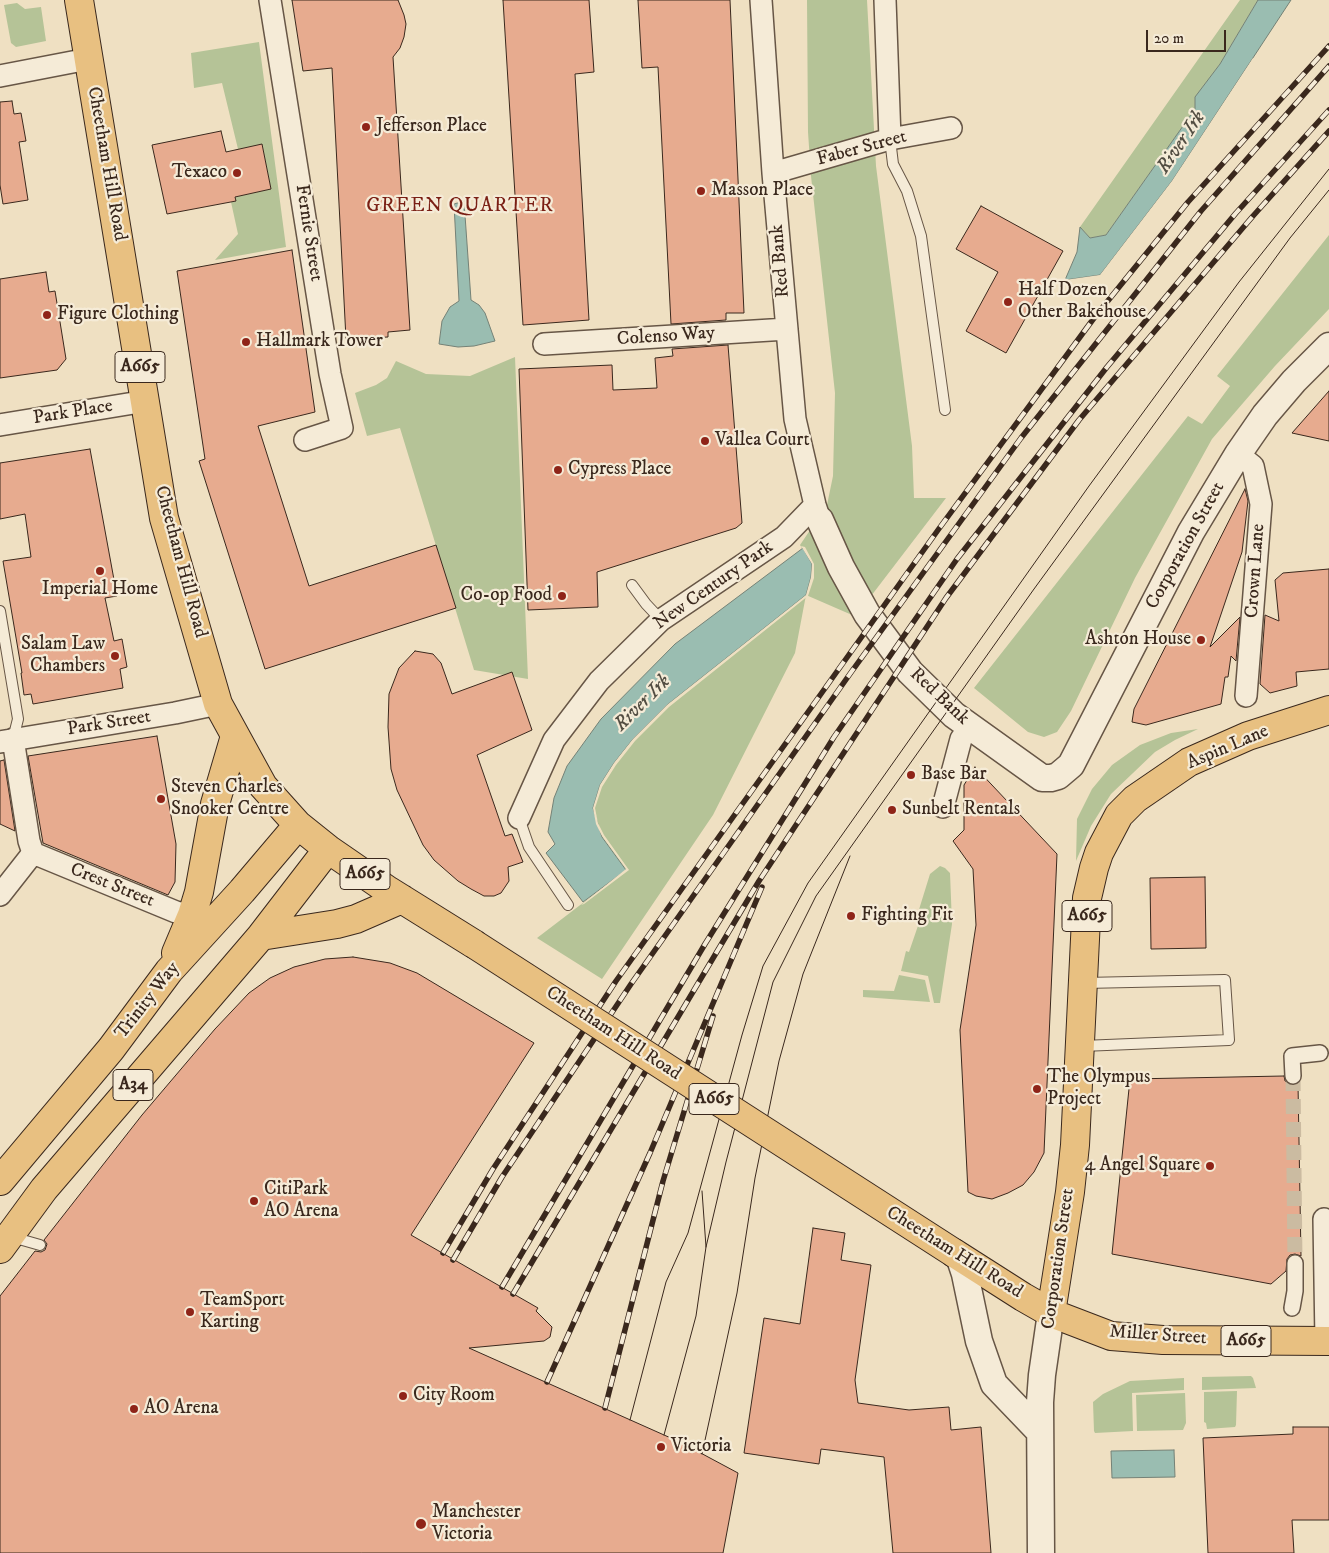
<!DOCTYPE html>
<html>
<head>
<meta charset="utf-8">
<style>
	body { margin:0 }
	#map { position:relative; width:1329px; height:1553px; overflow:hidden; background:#efe0c2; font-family:"IM FELL DW Pica",serif }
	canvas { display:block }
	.scale { position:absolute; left:1146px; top:30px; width:80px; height:22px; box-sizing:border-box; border:2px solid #3a281d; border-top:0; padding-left:6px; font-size:15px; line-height:18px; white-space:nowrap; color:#3a281d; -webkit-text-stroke:4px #f5ebd7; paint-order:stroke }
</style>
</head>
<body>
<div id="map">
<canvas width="1329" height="1553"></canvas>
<div class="scale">20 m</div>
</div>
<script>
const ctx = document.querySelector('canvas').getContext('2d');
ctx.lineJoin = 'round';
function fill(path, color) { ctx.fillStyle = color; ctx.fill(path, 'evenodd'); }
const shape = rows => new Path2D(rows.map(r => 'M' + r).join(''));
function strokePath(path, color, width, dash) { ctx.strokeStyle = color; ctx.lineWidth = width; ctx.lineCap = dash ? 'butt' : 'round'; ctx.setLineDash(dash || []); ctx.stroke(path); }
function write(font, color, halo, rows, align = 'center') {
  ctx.font = font + ' "IM FELL DW Pica",serif'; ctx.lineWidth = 4.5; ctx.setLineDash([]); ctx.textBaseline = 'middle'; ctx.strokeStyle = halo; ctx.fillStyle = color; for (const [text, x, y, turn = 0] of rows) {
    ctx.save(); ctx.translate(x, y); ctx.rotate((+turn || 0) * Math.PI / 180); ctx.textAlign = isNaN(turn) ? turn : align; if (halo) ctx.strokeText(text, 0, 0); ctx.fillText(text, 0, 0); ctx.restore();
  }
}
fill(shape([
	[807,0,867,0,876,166,912,446,914,498,946,498,868,600,852,615,806,595,795,653,713,815,602,979,537,938,626,870,602,836,593,808,600,786,633,739,812,564,800,545,827,505,833,476,835,393,811,176,808,132],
	[1240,0,1258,0,1220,64,1196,97,1195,109,1106,235,1090,238,1080,227],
	[17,3,25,9,41,7,46,41,16,47,11,43,4,5],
	[259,42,286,247,215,260,238,234,231,202,236,201,235,197,271,189,262,145,238,149,222,83,194,88,191,53],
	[1329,235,1329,309,1275,366,1212,439,1135,578,1071,711,1057,732,1044,737,1028,732,974,688,1188,416,1202,424,1230,386,1217,376],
	[515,357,528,679,474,670,400,428,367,436,355,393,376,385,387,378,396,361,426,374,470,376],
	[1198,729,1175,740,1155,752,1111,794,1091,826,1076,861,1077,819,1092,789,1112,765,1140,745,1171,733],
	[940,866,945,868,950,873,952,924,940,1003,934,1003,928,976,901,971,906,951,909,952,921,917,917,916,930,874],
	[899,975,925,980,930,1002,863,997,863,990,894,991],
	[1251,1376,1253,1378,1256,1388,1202,1390,1202,1377],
	[1184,1378,1184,1390,1132,1393,1133,1431,1095,1433,1094,1431,1093,1402,1103,1394,1130,1381],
	[1237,1391,1236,1425,1235,1427,1207,1429,1206,1423,1204,1422,1204,1392],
	[1185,1393,1186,1423,1183,1430,1137,1431,1136,1395]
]), '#b5c397');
const water = shape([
	[1258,0,1291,0,1172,181,1100,275,1065,280,1077,252,1080,227,1090,238,1106,235,1195,109,1195,97,1220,64,1258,0],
	[464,201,471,300,479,305,485,313,495,341,474,346,458,347,439,344,442,321,450,307,459,301,454,204,464,201],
	[803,548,812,564,811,577,806,595,667,705,633,739,614,763,600,785,593,808,602,837,626,870,583,902,546,853,555,844,548,832,554,798,567,766,601,719,675,644,803,548],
	[1174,1450,1175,1477,1112,1478,1111,1451,1174,1450]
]);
fill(water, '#9abdb1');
strokePath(water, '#748176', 1);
fill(shape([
	[1253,58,1256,59,1174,182,1102,277,1064,282,1065,280,1100,275,1172,181],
	[801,546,805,547,814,564,814,578,808,596,669,707,635,741,616,765,602,787,595,808,598,823,604,835,629,870,584,904,581,905,626,869,602,836,596,824,593,808,600,785,614,763,633,739,667,705,806,595,811,577,812,564]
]), '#efe0c2');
const building = shape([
	[292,0,398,0,404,15,406,24,404,37,400,48,393,57,410,330,388,332,388,337,346,339,332,68,303,71,292,0],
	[503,0,589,0,594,72,575,74,589,320,523,325,503,0],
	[638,0,730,0,744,313,726,313,726,320,671,324,658,67,642,68,638,0],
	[12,101,14,114,21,113,26,141,19,142,28,200,3,204,0,185,0,102,12,101],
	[221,131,226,152,262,144,271,189,235,197,236,201,167,214,152,145,221,131],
	[981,206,1063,251,1006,353,966,331,998,272,956,249,981,206],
	[292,250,315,412,258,426,309,586,436,545,456,608,265,669,199,461,205,459,177,271,292,250],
	[46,272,49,292,55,291,66,359,57,370,0,378,0,279,46,272],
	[728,345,742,523,736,528,597,572,598,607,528,610,519,369,612,365,613,390,657,388,655,358,673,356,672,349,728,345],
	[1329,391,1329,441,1292,433,1329,391],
	[90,449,117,596,105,598,114,641,122,639,127,667,120,669,123,688,33,704,31,694,24,695,21,673,22,673,3,561,31,557,25,514,0,519,0,463,90,449],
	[1245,489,1248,501,1242,552,1210,647,1240,617,1236,661,1231,656,1228,677,1225,677,1221,704,1146,725,1132,722,1134,709,1245,489],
	[1329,569,1329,669,1296,672,1297,686,1270,693,1260,684,1265,615,1279,621,1275,580,1283,573,1329,569],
	[415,651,433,654,441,663,452,694,512,672,532,730,477,755,505,836,512,834,523,862,508,867,509,881,501,893,494,896,484,896,471,889,458,881,434,860,423,845,397,790,391,769,388,727,389,694,399,668,415,651],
	[157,736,176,844,175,882,168,895,43,843,28,756,157,736],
	[4,760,15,831,0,824,0,761,4,760],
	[975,767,1057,854,1044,1153,1034,1172,1023,1185,1008,1193,992,1199,976,1196,968,1192,960,1030,976,925,973,869,953,841,964,830,964,785,975,767],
	[1205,877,1206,948,1151,949,1150,878,1205,877],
	[353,957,390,963,417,973,534,1043,411,1235,538,1308,536,1311,552,1327,550,1337,544,1341,469,1348,682,1443,738,1473,723,1553,0,1553,0,1296,35,1251,41,1252,45,1250,47,1244,44,1240,142,1115,215,1029,249,993,270,978,294,967,325,959,353,957],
	[1284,1076,1285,1081,1289,1085,1298,1084,1301,1256,1295,1254,1290,1255,1287,1259,1286,1271,1271,1284,1112,1254,1130,1079,1284,1076],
	[813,1228,845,1233,841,1260,871,1265,855,1380,858,1403,909,1410,949,1407,951,1430,981,1427,991,1553,893,1553,884,1457,821,1449,819,1464,744,1453,764,1318,800,1324,813,1228],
	[1293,1427,1329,1427,1329,1520,1292,1520,1294,1553,1208,1553,1203,1438,1293,1434,1293,1427]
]);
fill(building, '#e7ab8f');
strokePath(building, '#3a281d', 1);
strokePath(shape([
	[1293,1076,1295,1263]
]), '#cbbba1', 15, [15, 8]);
const service = shape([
	[890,139,893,164,907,191,921,236,945,410],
	[632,585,646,604,661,620],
	[0,611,18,719,13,739],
	[519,818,529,847,568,905],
	[1082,1046,1229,1040,1225,980,1084,983],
	[12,1237,40,1245]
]);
const pedestrian = shape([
	[1293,1076,1292,1056,1320,1053],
	[1292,1308,1295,1291,1295,1263]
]);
const minor = shape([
	[270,0,330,374,342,428,305,440],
	[761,0,773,173,795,419,815,505,820,520],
	[885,0,890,139],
	[0,76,88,59],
	[773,173,890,139,951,128],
	[544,344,787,329],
	[0,425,146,401],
	[1238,454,1253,466,1261,504,1246,696],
	[13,739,29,841,33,853],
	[0,742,175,713,218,704],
	[943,807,961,739,970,726],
	[519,818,554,740,599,681,661,620,784,537,815,505],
	[33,853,176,912,192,915],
	[0,895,33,853],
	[1324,1219,1326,1341]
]);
const tertiary = shape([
	[820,520,841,567,867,614,910,672,954,715,1042,778,1051,778,1058,776,1071,765,1191,532,1238,454,1265,415,1294,381,1329,346],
	[959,1256,965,1274,979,1341,994,1384,1039,1431],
	[1041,1553,1040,1402,1042,1375,1051,1313]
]);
const trunk = shape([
	[79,0,164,518,218,704,263,786,298,825,328,849,389,891,474,944],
	[261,936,337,924,356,919,402,899],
	[176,953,192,915,199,892,215,804,235,736],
	[0,1181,111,1049,169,971,242,891,298,825],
	[0,1249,44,1189,261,936,328,849],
	[954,1253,1023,1297,1051,1313,1111,1336,1163,1340,1329,1341],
	[1051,1313,1070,1192,1075,1145,1087,898,1094,868,1099,853,1119,815,1135,799,1189,762,1248,736,1329,710]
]);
strokePath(service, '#675646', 12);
strokePath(pedestrian, '#675646', 18);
strokePath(minor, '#675646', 24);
strokePath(tertiary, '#675646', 29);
strokePath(trunk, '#3a281d', 30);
strokePath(service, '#f5ebd7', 10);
strokePath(pedestrian, '#f5ebd7', 15);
strokePath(minor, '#f5ebd7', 21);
strokePath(tertiary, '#f5ebd7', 26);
strokePath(trunk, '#e8c081', 28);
strokePath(shape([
	[706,1247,726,1162,773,982,816,896,1034,589,1290,238,1329,190],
	[630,1420,666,1282,688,1233,742,1035,763,966,808,883,1089,486,1239,282,1329,169],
	[664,1435,696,1316,706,1247,702,1191],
	[702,1454,737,1293,755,1178,779,1061,803,974,850,856]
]), '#3a281d', 1);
const rail = shape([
	[443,1253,493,1169,616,981,938,530,1094,318,1188,202,1329,46],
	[453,1260,502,1177,631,984,852,671,1021,438,1201,211,1329,66],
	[502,1287,705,944,834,737,957,559,1107,367,1236,213,1329,110],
	[513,1294,759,881,946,598,1079,420,1253,216,1329,131],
	[547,1382,650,1153,762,887],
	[605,1408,663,1181,713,1016]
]);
strokePath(rail, '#3a281d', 5.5);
strokePath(rail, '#f5ebd7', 4, [11]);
const trunkBridge = shape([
	[474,944,954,1253]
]);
strokePath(trunkBridge, '#3a281d', 30, []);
strokePath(trunkBridge, '#e8c081', 28);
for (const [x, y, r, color] of [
	[366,127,5,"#8f2418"],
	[237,173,5,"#8f2418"],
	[701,191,5,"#8f2418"],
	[1008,302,5,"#8f2418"],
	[47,315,5,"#8f2418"],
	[246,342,5,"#8f2418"],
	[705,441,5,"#8f2418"],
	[558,470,5,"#8f2418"],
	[100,571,5,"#8f2418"],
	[562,596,5,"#8f2418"],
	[1201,640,5,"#8f2418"],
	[115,656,5,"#8f2418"],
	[911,775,5,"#8f2418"],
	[161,799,5,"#8f2418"],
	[892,810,5,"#8f2418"],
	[851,916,5,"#8f2418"],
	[1037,1089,5,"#8f2418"],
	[1210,1166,5,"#8f2418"],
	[254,1201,5,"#8f2418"],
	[190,1312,5,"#8f2418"],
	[403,1396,5,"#8f2418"],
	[134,1409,5,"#8f2418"],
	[661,1447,5,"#8f2418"],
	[421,1524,6,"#8f2418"]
]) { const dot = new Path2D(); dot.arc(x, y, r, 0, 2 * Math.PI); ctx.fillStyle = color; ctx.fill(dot); strokePath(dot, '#f5ebd7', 2); }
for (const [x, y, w] of [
	[140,367,50],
	[365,874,50],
	[1087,916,50],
	[133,1085,40],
	[714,1099,50],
	[1246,1341,50]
]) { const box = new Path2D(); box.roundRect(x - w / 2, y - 15.5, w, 31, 4); ctx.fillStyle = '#f5ebd7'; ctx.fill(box); strokePath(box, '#3a281d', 1); }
write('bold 18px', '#3a281d', null, [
	["A665",140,367],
	["A665",365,874],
	["A665",1087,916],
	["A34",133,1085],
	["A665",714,1099],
	["A665",1246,1341]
]);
write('19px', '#3a281d', '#f5ebd7', [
	["Jefferson Place",376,127],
	["Texaco",227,173,"right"],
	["Masson Place",711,191],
	["Half Dozen",1018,291],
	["Other Bakehouse",1018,313],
	["Figure Clothing",57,315],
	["Hallmark Tower",256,342],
	["Vallea Court",715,441],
	["Cypress Place",568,470],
	["Imperial Home",100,590,"center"],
	["Co-op Food",552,596,"right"],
	["Ashton House",1191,640,"right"],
	["Salam Law",105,645,"right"],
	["Chambers",105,667,"right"],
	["Base Bar",921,775],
	["Steven Charles",171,788],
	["Snooker Centre",171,810],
	["Sunbelt Rentals",902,810],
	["Fighting Fit",861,916],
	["The Olympus",1047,1078],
	["Project",1047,1100],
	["4 Angel Square",1200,1166,"right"],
	["CitiPark",264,1190],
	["AO Arena",264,1212],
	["TeamSport",200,1301],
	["Karting",200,1323],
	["City Room",413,1396],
	["AO Arena",144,1409],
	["Victoria",671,1447],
	["Manchester",432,1513],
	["Victoria",432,1535]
], 'left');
write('19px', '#3a281d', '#f5ebd7', [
	["Faber Street",862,149,-15],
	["Cheetham Hill Road",106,164,80],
	["Fernie Street",308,233,81],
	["Red Bank",781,261,-95],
	["Colenso Way",666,337,-4],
	["Park Place",73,413,-9],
	["Corporation Street",1186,546,-61],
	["Cheetham Hill Road",180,562,75],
	["Crown Lane",1256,571,-86],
	["New Century Park",714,586,-35],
	["Red Bank",939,697,43],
	["Park Street",109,724,-9],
	["Aspin Lane",1228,748,-23],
	["Crest Street",112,886,22],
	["Trinity Way",148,1001,-52],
	["Cheetham Hill Road",613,1034,33],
	["Cheetham Hill Road",954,1253,32],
	["Corporation Street",1059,1259,-82],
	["Miller Street",1158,1336,4]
]);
write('italic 20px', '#524d42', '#f5ebd7', [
	["River Irk",1182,143,-56],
	["River Irk",643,704,-45]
]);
ctx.letterSpacing = '1px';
write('20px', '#7a1f14', '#f5ebd7', [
	["GREEN QUARTER",460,207]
]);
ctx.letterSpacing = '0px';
</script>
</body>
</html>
